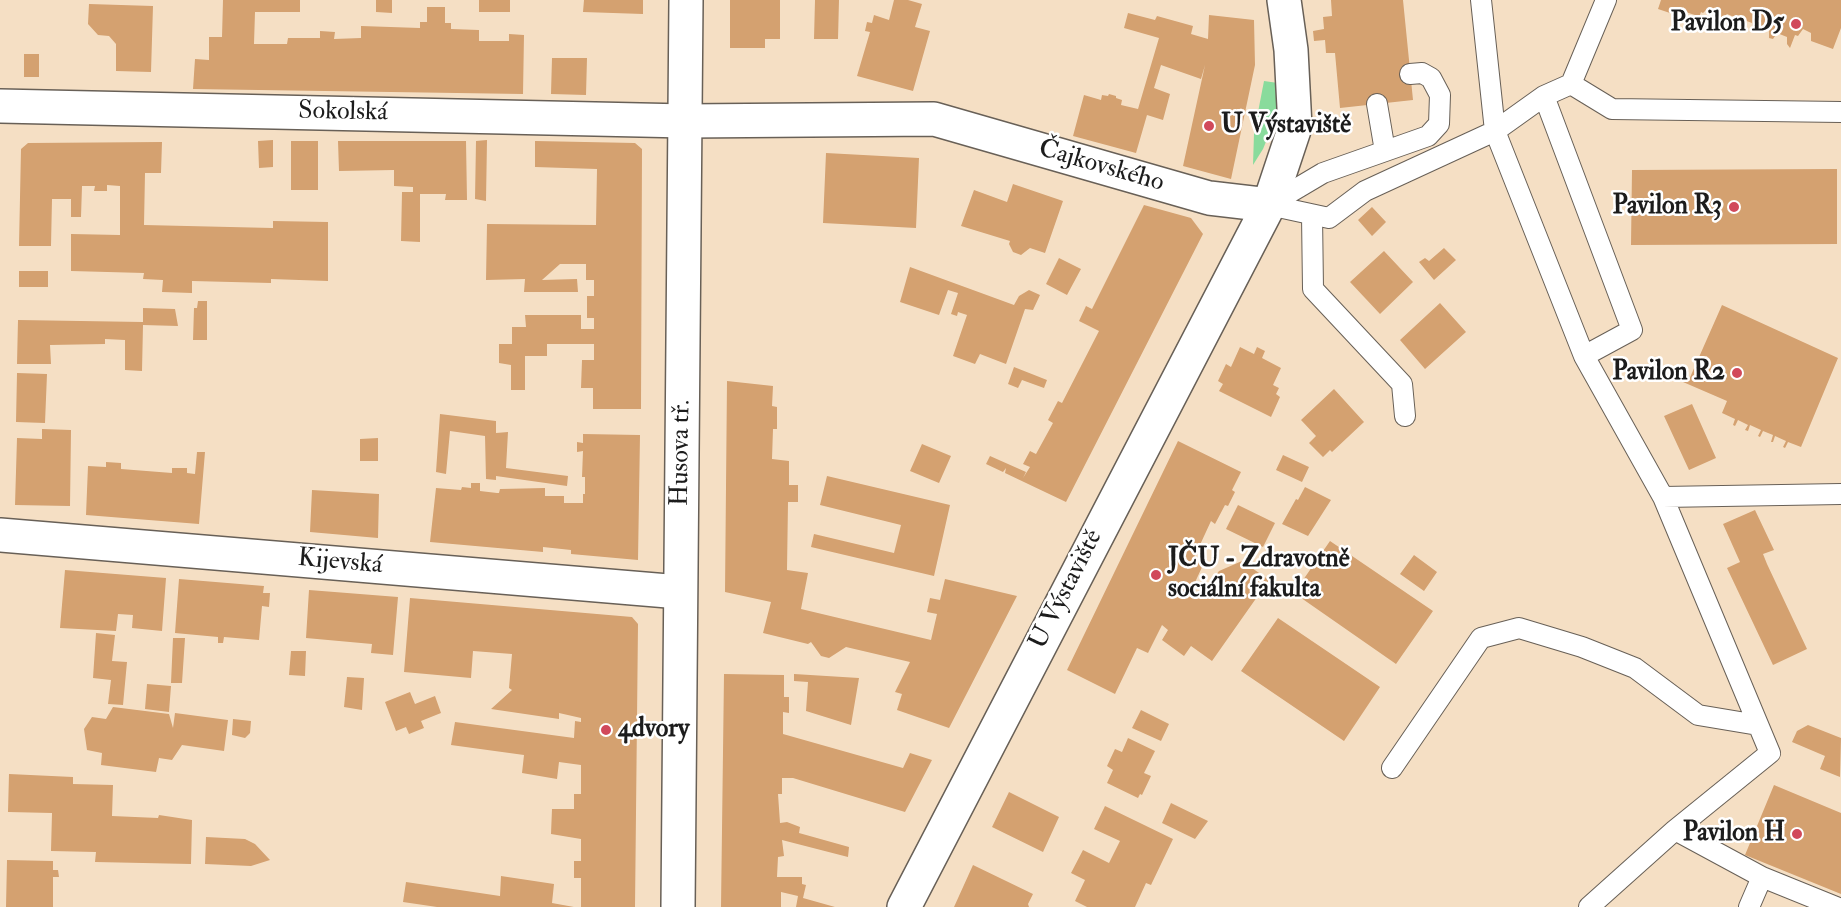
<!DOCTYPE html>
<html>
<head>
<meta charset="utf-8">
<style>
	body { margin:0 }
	canvas { display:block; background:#f5dfc4 }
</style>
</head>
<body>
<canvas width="1841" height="907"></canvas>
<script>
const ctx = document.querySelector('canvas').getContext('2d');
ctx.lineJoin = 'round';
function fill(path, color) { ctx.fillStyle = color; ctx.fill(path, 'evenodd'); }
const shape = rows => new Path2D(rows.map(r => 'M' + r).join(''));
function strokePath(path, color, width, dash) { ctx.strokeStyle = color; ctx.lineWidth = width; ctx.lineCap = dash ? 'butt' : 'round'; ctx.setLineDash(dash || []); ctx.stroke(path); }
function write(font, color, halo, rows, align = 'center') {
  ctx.font = font + ' "IM FELL Double Pica",serif'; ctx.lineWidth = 5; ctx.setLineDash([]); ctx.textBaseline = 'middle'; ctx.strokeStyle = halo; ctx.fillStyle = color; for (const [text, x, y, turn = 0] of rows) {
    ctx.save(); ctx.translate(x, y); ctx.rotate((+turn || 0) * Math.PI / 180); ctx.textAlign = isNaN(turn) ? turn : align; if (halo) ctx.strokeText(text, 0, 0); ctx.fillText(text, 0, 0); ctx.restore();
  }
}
fill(shape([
	[1264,81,1278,83,1278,100,1274,122,1263,149,1253,165,1254,133]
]), '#89db9c');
fill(shape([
	[223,0,300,0,300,12,255,12,254,44,287,44,288,38,320,38,320,31,335,32,334,39,361,38,361,26,420,28,420,22,427,22,427,7,445,7,445,23,451,23,451,29,479,30,479,41,509,41,509,34,524,35,523,94,193,89,195,59,209,60,209,37,222,37],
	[376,0,392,0,392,13,376,12],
	[479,0,510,0,510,12,479,12],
	[584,0,643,0,643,14,583,12],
	[730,0,780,0,780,39,765,39,765,48,730,48],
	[815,0,839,0,838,39,814,39],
	[894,0,908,0,922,4,915,27,930,31,913,91,857,76,870,32,865,31,867,22,872,23,874,15,889,20],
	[1331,0,1403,0,1413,100,1340,108,1335,53,1326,53,1325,40,1314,41,1313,31,1324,29,1323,17,1332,16],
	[1661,0,1841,0,1841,28,1833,49,1811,41,1811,33,1803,29,1798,36,1795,35,1790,48,1787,44,1787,37,1777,33,1773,39,1769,38,1769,30,1761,27,1756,32,1752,31,1752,23,1744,20,1738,26,1735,25,1734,17,1727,14,1721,20,1717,18,1717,10,1709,7,1703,13,1701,12,1697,23,1694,22,1695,15,1682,11,1679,16,1658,9],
	[89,4,153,6,151,72,116,71,116,44,109,36,98,35,88,24],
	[1128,13,1155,20,1157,16,1193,26,1191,34,1208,39,1209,15,1254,20,1255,65,1231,179,1183,166,1205,65,1201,79,1161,65,1154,88,1170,94,1163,120,1147,115,1136,153,1073,136,1084,95,1101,100,1102,95,1108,96,1109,94,1116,96,1116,98,1122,100,1121,105,1138,109,1159,38,1124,28],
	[24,54,39,54,39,77,24,77],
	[552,58,587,58,586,95,551,94],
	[273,140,273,167,259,168,258,141],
	[487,140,486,201,475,199,476,141],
	[291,141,318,141,318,190,291,190],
	[338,141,466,141,467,200,445,200,446,194,420,194,420,242,401,241,402,192,413,192,413,187,394,186,394,170,339,171],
	[535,141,635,143,642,149,641,409,593,409,593,388,581,388,582,360,594,360,594,344,547,344,547,356,525,356,525,390,511,390,511,365,499,363,499,344,512,344,512,327,526,327,525,315,581,315,581,329,594,329,594,318,587,318,587,296,594,296,594,280,586,280,586,264,560,264,542,280,577,279,578,292,524,292,525,279,486,280,487,224,596,225,597,169,535,167],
	[162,142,161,173,145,173,144,225,273,228,273,221,328,222,328,281,271,279,271,283,192,281,192,293,162,292,163,280,143,279,144,273,71,271,71,234,120,235,120,186,107,185,107,191,94,191,95,186,82,186,81,217,71,217,71,199,52,199,51,246,19,246,21,149,28,143],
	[826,153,919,158,916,228,823,223],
	[1837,169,1837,244,1631,245,1632,170],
	[1013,184,1063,201,1045,253,1030,248,1021,255,1013,252,1009,244,1010,241,961,226,974,190,1007,202],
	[1144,205,1191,218,1203,234,1066,502,1005,473,1006,468,1003,472,986,464,990,456,1026,472,1023,478,1030,467,1023,464,1030,451,1036,454,1053,423,1048,420,1058,401,1062,403,1099,331,1079,321,1086,306,1092,309],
	[1372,207,1386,222,1372,236,1358,220],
	[1444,248,1456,260,1434,280,1419,262,1425,258,1429,261],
	[1384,251,1413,282,1380,314,1350,282],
	[1059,258,1081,269,1067,295,1046,284],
	[910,267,1014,305,1019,296,1029,290,1040,295,1033,310,1025,309,1006,364,980,354,975,364,953,356,967,315,958,312,957,316,951,314,958,293,948,290,939,315,900,302],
	[19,271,48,271,48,287,19,287],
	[198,301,207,301,207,340,193,340,194,308,197,308],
	[1440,303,1466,332,1425,369,1400,340],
	[1722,305,1838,358,1801,447,1788,442,1785,448,1783,447,1786,441,1775,436,1773,442,1771,442,1773,435,1763,431,1760,437,1758,436,1761,430,1750,425,1748,431,1745,430,1748,425,1738,420,1735,426,1733,425,1735,419,1722,413,1727,401,1683,382,1688,382],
	[143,308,175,309,178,326,143,325,142,371,125,370,125,340,105,339,105,344,50,345,51,364,17,364,18,320,143,322],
	[1240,347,1254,354,1257,347,1265,351,1262,358,1281,368,1273,385,1279,388,1276,394,1280,397,1271,417,1219,391,1223,384,1218,381,1226,364,1231,367],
	[1014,367,1047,380,1044,388,1022,380,1018,388,1008,384],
	[17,373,47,374,45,423,16,422],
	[727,381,773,386,772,406,777,407,777,429,773,429,772,459,789,461,789,485,798,485,798,502,788,502,787,570,808,573,801,609,931,640,937,614,927,612,930,598,940,600,945,579,1017,596,949,728,897,710,902,694,895,692,910,662,846,647,829,658,821,656,811,642,808,644,763,633,771,602,725,592],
	[1334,389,1364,422,1332,452,1330,450,1323,457,1309,443,1316,436,1301,420],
	[1692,404,1716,458,1689,470,1664,416],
	[440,414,496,421,496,433,508,432,506,468,568,476,567,486,496,476,496,480,486,479,485,436,450,431,446,474,436,472],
	[42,429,71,430,70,506,15,505,17,438,42,439],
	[583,434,640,435,638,560,571,554,571,550,543,547,543,552,430,542,436,488,461,490,462,487,471,488,471,483,480,483,480,491,497,493,499,493,500,489,545,488,545,496,564,496,564,503,583,503,583,494,585,494,585,477,582,477,583,451,577,452,577,442,583,443],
	[378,438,378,461,360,461,360,439],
	[1178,441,1241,472,1232,490,1235,492,1228,506,1225,505,1215,524,1211,521,1193,560,1203,565,1191,591,1201,596,1219,571,1242,561,1269,580,1212,661,1191,646,1184,656,1162,640,1168,630,1162,625,1148,653,1137,648,1115,694,1067,670],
	[922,444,951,456,939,483,910,471],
	[197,452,205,452,199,524,86,515,88,466,106,467,106,462,121,463,121,469,172,473,172,468,187,468,187,473,195,474],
	[1283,455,1309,467,1302,482,1276,470],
	[827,476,950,505,934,576,811,547,814,534,894,553,901,525,820,505],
	[1305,487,1331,500,1308,536,1282,524,1296,499,1298,500],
	[312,490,379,494,378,538,310,532],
	[1238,505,1275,523,1263,547,1226,529],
	[1755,510,1774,550,1763,554,1767,564,1807,649,1773,665,1727,568,1740,562,1723,524],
	[1330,541,1433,611,1396,664,1294,593],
	[1414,555,1437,572,1424,591,1400,574],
	[65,570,166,578,162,631,132,628,133,615,118,614,116,631,60,628],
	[179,579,264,586,263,593,270,593,269,607,262,606,259,640,224,637,223,643,218,643,218,637,175,633],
	[309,590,398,597,393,655,371,653,372,644,306,638],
	[410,598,632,617,638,624,635,907,581,907,581,878,574,878,574,861,581,861,581,839,551,834,552,809,574,809,574,794,581,794,581,765,559,762,557,779,522,773,524,755,451,745,455,722,574,738,575,721,581,722,581,718,559,713,559,719,491,709,512,690,509,688,512,654,473,651,471,678,404,672],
	[1278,618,1380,687,1344,741,1241,671],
	[96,633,115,635,112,661,127,662,123,705,108,704,111,680,93,678],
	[173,638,185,638,182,683,171,683],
	[291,651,306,651,305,676,289,675],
	[724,674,784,675,784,697,789,697,789,713,783,712,783,734,903,768,910,753,932,760,905,812,793,778,782,778,782,794,778,794,780,823,787,822,800,827,799,833,849,847,848,857,782,840,784,856,778,857,777,877,802,877,802,884,806,885,803,898,835,907,796,907,798,896,781,892,781,907,721,907],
	[794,674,859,678,851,725,806,711,808,682,794,681],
	[347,677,364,678,362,710,344,707],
	[147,684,171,686,169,712,145,709],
	[410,692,415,704,435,696,441,713,421,721,424,728,409,734,406,727,396,731,385,702],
	[113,707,169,714,173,728,175,713,228,720,224,751,182,745,172,760,159,758,156,772,101,765,102,753,87,750,84,729,92,717,106,719],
	[1141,710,1169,724,1161,741,1132,728],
	[233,719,251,721,250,733,245,738,232,735],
	[1808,725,1841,738,1840,777,1820,769,1825,756,1792,742,1797,731],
	[1128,738,1155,751,1144,773,1151,776,1142,795,1140,794,1138,798,1107,783,1113,770,1107,766,1115,749,1122,752],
	[9,774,73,777,73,784,113,785,112,816,158,818,159,815,192,820,191,864,95,862,96,852,51,851,52,813,8,812],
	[1774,785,1841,813,1841,894,1745,855],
	[1009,792,1059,817,1043,852,992,827],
	[1171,803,1208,821,1195,839,1162,823],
	[1105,806,1173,839,1151,885,1146,883,1135,907,1087,907,1075,901,1085,880,1071,873,1083,850,1109,863,1120,841,1094,829],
	[206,837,245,839,255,844,270,860,251,866,205,864],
	[7,860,53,861,53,870,58,870,59,877,53,877,53,907,6,907],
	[973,865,1033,894,1028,904,1029,907,954,907],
	[501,876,554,884,552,903,574,907,437,907,403,902,406,882,500,896]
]), '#d4a170');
const service = shape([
	[1481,0,1495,131,1584,356,1663,497,1770,753,1675,830],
	[1571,84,1612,109,1841,112],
	[1544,96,1632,330,1584,356],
	[1377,104,1385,151],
	[1269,205,1329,218,1365,191,1495,131,1544,96,1571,84,1606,0],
	[1269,205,1323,173,1428,136,1439,124,1440,95,1431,78,1422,73,1410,74],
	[1312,215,1313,289,1402,384,1405,416],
	[1663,497,1841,494],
	[1392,768,1481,638,1519,628,1582,647,1635,668,1698,715,1758,725],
	[1589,907,1675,830,1762,877,1836,907],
	[1749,907,1762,877]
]);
const minor = shape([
	[0,106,686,121,934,119,1209,198,1269,205],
	[0,535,680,592],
	[904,907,1269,205,1295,127,1291,50,1284,0]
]);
const tertiary = shape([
	[678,907,686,0]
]);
strokePath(service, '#686057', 22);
strokePath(minor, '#686057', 36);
strokePath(tertiary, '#686057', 36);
strokePath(service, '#fff', 20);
strokePath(minor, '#fff', 33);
strokePath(tertiary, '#fff', 33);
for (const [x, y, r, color] of [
	[1796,24,6,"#d1495b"],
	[1209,126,6,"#d1495b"],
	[1734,207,6,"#d1495b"],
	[1737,373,6,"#d1495b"],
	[1156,575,6,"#d1495b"],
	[606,730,6,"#d1495b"],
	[1797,834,6,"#d1495b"]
]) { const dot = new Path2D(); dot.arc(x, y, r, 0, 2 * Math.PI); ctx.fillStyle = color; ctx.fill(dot); strokePath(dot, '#fff', 2); }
write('bold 26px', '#1c1c1c', '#fff', [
	["Pavilon D5",1784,24],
	["U Výstaviště",1221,126,"left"],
	["Pavilon R3",1722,207],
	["Pavilon R2",1725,373],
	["JČU - Zdravotně",1168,560,"left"],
	["sociální fakulta",1168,590,"left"],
	["4dvory",618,730,"left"],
	["Pavilon H",1785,834]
], 'right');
write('26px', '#1c1c1c', '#fff', [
	["Sokolská",343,113,1],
	["Čajkovského",1101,167,16],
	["Husova tř.",682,453,-89],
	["Kijevská",340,563,5],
	["U Výstaviště",1067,590,-63]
]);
</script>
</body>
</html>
